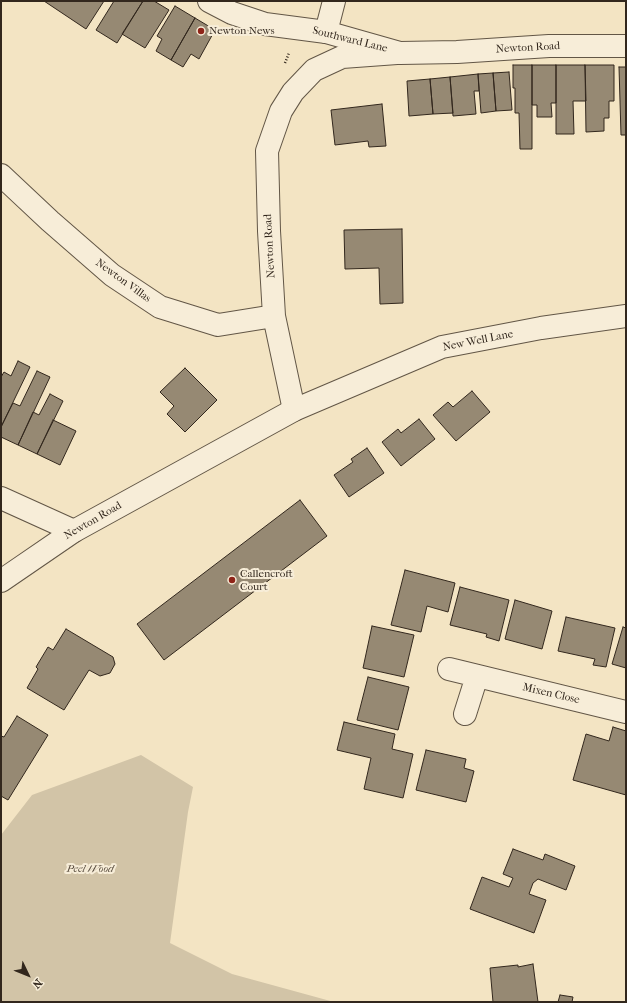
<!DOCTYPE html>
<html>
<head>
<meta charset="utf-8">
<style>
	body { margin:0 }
	#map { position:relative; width:627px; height:1003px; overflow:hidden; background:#f3e4c3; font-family:"IM FELL French Canon",serif }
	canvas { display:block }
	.frame { position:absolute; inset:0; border:2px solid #32271d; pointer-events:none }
	.north { position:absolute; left:8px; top:955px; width:40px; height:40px; -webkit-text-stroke:3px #f7edd8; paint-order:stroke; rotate:133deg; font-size:11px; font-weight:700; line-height:16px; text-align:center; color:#32271d }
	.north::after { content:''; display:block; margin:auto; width:14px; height:18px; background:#32271d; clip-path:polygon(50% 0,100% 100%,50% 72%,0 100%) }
</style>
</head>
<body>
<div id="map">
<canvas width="627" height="1003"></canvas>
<div class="frame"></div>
<div class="north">N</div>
</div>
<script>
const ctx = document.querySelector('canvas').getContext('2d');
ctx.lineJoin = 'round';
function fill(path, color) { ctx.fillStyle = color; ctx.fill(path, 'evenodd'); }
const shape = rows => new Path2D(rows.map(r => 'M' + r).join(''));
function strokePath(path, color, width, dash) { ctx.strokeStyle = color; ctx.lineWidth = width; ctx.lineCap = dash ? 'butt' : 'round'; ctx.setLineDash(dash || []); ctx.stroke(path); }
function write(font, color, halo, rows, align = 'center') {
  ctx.font = font + ' "IM FELL French Canon",serif'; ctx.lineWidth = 4; ctx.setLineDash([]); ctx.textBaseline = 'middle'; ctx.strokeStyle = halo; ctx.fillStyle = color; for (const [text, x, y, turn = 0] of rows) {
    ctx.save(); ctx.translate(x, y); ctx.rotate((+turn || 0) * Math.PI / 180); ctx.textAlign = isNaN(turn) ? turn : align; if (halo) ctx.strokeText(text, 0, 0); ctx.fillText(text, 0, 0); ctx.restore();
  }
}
fill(shape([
	[141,755,193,787,188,812,170,943,232,974,334,1002,1,1002,1,835,32,795]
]), '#d2c4a7');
const building = shape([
	[44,1,104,1,86,29,44,1],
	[114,1,143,1,117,43,96,30,114,1],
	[143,1,154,1,169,10,145,48,122,34,143,1],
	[175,6,195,18,171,60,156,51,162,39,157,36,175,6],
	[195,18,215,30,199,59,191,54,183,67,171,60,195,18],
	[513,65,532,65,532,149,520,149,519,113,515,113,515,88,513,88,513,65],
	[532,65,556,65,556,103,551,103,552,117,537,117,537,105,532,105,532,65],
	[556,65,585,65,586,101,573,101,574,134,556,134,556,65],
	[585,65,614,65,614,101,609,101,609,118,604,118,604,131,586,132,585,65],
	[619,67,626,67,626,135,621,135,619,67],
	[509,72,512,110,496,111,493,73,509,72],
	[493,73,496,111,481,113,478,74,493,73],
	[478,74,479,91,474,91,476,114,453,116,450,77,478,74],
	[450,77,453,113,433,114,430,79,450,77],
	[430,79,433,114,409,116,407,81,430,79],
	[382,104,386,146,369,147,368,141,335,145,331,110,382,104],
	[402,229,403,303,380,304,379,268,345,269,344,230,402,229],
	[18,361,30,367,1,427,1,377,4,372,11,376,18,361],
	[185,368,217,400,185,432,167,414,174,406,160,392,185,368],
	[37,371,50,377,18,445,1,437,1,427,13,403,20,406,37,371],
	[472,391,490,412,456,441,433,415,448,402,453,407,472,391],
	[50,394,63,401,37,454,18,445,33,412,39,415,50,394],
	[419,419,435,439,401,466,382,442,398,429,401,433,419,419],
	[53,420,76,431,60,465,37,454,53,420],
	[367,448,384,473,349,497,334,475,353,462,351,459,367,448],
	[300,500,327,536,164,660,137,624,300,500],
	[405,570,455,583,448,612,427,606,421,632,391,625,405,570],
	[460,587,509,600,499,641,486,637,487,634,450,625,460,587],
	[515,600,552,611,542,649,505,639,515,600],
	[566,617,615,628,606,667,593,665,595,659,558,651,566,617],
	[372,626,414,635,404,677,363,668,372,626],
	[623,627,626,628,626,668,612,664,623,627],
	[66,629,113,657,115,664,110,673,100,676,89,670,64,710,27,688,38,669,36,667,48,647,53,650,66,629],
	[368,677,409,687,398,730,357,720,368,677],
	[17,716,48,735,8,800,1,796,1,736,4,737,17,716],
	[344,722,395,734,392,749,413,754,403,798,364,789,371,758,337,750,344,722],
	[613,727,626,731,626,795,573,780,586,734,609,741,613,727],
	[426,750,466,759,464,768,474,771,466,802,416,790,426,750],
	[513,849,543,860,545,854,575,866,566,890,538,879,533,883,529,894,546,900,534,933,470,909,482,877,509,887,513,878,503,874,513,849],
	[533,964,538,1002,493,1002,490,968,518,965,518,967,533,964],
	[560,995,573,997,572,1002,558,1002,560,995]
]);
fill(building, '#968973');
strokePath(building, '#32271d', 1);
const minor = shape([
	[326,32,334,1],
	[1,175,50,221,112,275,160,307,218,325,274,316],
	[294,410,274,316,269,231,267,151,281,111,293,92,314,70,342,57,397,53],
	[1,498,74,531],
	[449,669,626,712],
	[465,714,477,676]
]);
const tertiary = shape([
	[209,1,232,13,265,24,326,32,400,53,457,52,549,46,626,46],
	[1,581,74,531,294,410,442,347,541,328,626,316]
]);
strokePath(minor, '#625646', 24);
strokePath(tertiary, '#625646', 24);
strokePath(shape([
	[285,63,289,53]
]), '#32271d', 2.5, [1, 2]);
strokePath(minor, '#f7edd8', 22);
strokePath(tertiary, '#f7edd8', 22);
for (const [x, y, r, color] of [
	[201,31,4,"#8f2418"],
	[232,580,4,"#8f2418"]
]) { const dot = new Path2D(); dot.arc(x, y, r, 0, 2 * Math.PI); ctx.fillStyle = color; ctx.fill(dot); strokePath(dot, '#f7edd8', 1.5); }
write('11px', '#32271d', '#f7edd8', [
	["Newton News",209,31],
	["Callencroft",240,574],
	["Court",240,587]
], 'left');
write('11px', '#32271d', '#f7edd8', [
	["Southward Lane",350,40,14],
	["Newton Road",528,48,-3],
	["Newton Road",270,246,-93],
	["Newton Villas",123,281,36],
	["New Well Lane",478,341,-11],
	["Newton Road",93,521,-30],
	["Mixen Close",551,694,13]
]);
write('italic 11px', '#5a4e40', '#f7edd8', [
	["Peel Wood",90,869]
]);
</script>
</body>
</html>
